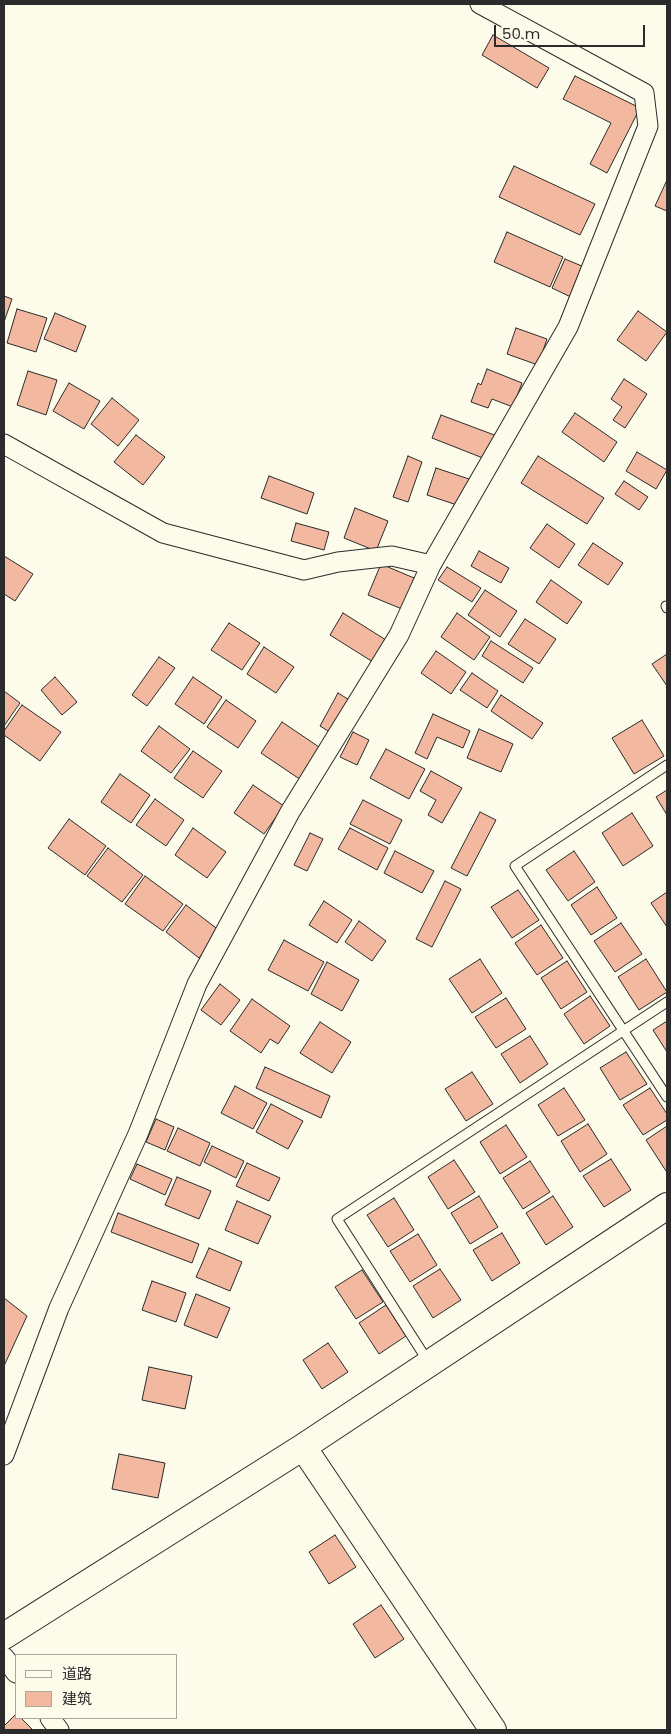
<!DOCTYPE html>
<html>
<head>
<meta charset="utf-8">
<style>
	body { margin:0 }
	#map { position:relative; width:671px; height:1734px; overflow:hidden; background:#fdfbea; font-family:Poppins,"Noto Sans SC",sans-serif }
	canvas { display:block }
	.frame { position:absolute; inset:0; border:5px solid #2b2b2b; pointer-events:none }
	.legend { position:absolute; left:15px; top:1654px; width:162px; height:65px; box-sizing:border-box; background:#fdfbea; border:1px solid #a9a89e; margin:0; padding:6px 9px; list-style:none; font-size:15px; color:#2b2b2b }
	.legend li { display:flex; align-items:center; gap:10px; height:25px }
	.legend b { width:25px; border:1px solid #a9a89e }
	.scale { position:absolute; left:494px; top:25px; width:151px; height:22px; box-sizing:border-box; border:2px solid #2b2b2b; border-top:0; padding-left:6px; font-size:15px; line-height:18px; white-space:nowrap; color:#2b2b2b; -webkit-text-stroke:4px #fdfbea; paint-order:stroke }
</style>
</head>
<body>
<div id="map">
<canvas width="671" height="1734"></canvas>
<div class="frame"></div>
<ul class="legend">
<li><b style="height:6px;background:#fdfbea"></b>道路</li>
<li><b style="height:14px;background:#f2b8a0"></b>建筑</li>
</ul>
<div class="scale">50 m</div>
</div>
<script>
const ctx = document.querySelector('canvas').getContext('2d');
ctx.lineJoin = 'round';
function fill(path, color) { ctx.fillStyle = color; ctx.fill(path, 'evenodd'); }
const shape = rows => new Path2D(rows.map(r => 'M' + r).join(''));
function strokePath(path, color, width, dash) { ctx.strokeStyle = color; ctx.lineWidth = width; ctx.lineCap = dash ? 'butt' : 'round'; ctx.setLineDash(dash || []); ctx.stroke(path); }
const building = shape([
	[493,35,549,68,537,88,482,55,493,35],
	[575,76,640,108,607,173,590,164,611,123,563,99,575,76],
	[514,166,595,204,580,235,499,197,514,166],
	[667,180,667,211,655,206,667,180],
	[507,232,563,257,550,287,494,262,507,232],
	[565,259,589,269,575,299,552,288,565,259],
	[4,296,12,299,4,322,4,296],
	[17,309,47,318,36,352,7,343,17,309],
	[638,311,667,332,646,361,617,340,638,311],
	[55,313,86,326,76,352,44,339,55,313],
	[516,328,547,339,538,365,507,354,516,328],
	[487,369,522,383,513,407,492,399,488,408,471,402,478,383,481,385,487,369],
	[28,371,57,380,46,415,17,405,28,371],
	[624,379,647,394,625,428,613,420,622,407,611,399,624,379],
	[69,383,100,401,84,429,53,411,69,383],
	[112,398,139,420,118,446,91,424,112,398],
	[575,413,617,442,604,462,562,432,575,413],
	[441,415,497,436,488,460,432,438,441,415],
	[136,435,165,457,143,485,114,462,136,435],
	[637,452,667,470,656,489,626,471,637,452],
	[408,456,422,462,408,502,393,497,408,456],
	[538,456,604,498,587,524,521,483,538,456],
	[436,468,469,479,460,506,427,495,436,468],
	[269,476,314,493,307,514,261,498,269,476],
	[624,481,648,497,639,510,615,494,624,481],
	[355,508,388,521,376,551,344,538,355,508],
	[296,523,329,532,324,550,291,541,296,523],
	[547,524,575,544,559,568,530,548,547,524],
	[593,543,623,563,608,585,578,565,593,543],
	[479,551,509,568,501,583,471,566,479,551],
	[4,556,33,574,15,601,4,594,4,556],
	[381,564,414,578,402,609,368,595,381,564],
	[447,567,481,588,472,602,438,580,447,567],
	[551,580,582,602,567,624,536,602,551,580],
	[485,590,517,611,500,637,468,615,485,590],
	[343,613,386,640,373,662,330,635,343,613],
	[457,613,490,637,474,660,441,637,457,613],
	[525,619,556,639,539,664,508,644,525,619],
	[229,623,260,643,242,670,211,650,229,623],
	[491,641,533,668,523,683,482,656,491,641],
	[264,647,294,667,276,693,247,674,264,647],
	[436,651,466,672,451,694,421,673,436,651],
	[667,654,667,686,652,664,667,654],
	[159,657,175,668,147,706,132,695,159,657],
	[472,673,498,691,487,708,460,690,472,673],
	[55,677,77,702,62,715,41,690,55,677],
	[193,677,222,697,204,724,175,704,193,677],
	[4,691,20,703,4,726,4,691],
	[338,693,351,701,333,734,320,726,338,693],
	[501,695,543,723,532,739,491,711,501,695],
	[226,700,256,721,238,748,207,727,226,700],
	[22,705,61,732,40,761,4,735,4,731,22,705],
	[433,714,470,731,463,748,437,737,427,759,415,753,433,714],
	[642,720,664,756,634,774,612,738,642,720],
	[282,722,322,749,301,780,261,753,282,722],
	[159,726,190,749,171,773,141,751,159,726],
	[479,729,513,744,501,772,467,758,479,729],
	[353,732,369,740,357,765,340,757,353,732],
	[386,749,425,769,409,799,370,778,386,749],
	[193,751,222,771,203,798,174,778,193,751],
	[431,771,462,788,442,823,428,815,436,800,420,791,431,771],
	[120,774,150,795,131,823,101,802,120,774],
	[253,785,284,806,264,834,234,813,253,785],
	[667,790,667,815,656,797,667,790],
	[155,799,184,820,166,846,136,825,155,799],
	[363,800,402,820,390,844,350,824,363,800],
	[480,812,496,820,467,876,451,868,480,812],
	[632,813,653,846,623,866,602,833,632,813],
	[69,819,106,846,85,875,48,848,69,819],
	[193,828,226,852,207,878,175,855,193,828],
	[350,828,388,848,377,870,338,849,350,828],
	[310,833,323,839,307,871,294,865,310,833],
	[108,848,143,875,122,902,87,876,108,848],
	[395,851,434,871,422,893,384,873,395,851],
	[574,851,595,882,568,901,546,870,574,851],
	[145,876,183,904,163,931,125,904,145,876],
	[445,881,461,889,432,947,416,939,445,881],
	[597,887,617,918,591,935,571,905,597,887],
	[518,890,539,920,512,938,491,907,518,890],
	[667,892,667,927,651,903,667,892],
	[324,901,352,920,337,943,309,925,324,901],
	[186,905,220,931,199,958,166,932,186,905],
	[359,921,386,941,372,961,345,942,359,921],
	[621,923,642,954,615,972,594,941,621,923],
	[541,925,563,958,537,975,515,943,541,925],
	[284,940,324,962,308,991,268,970,284,940],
	[480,959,502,993,472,1013,449,979,480,959],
	[646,959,667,992,639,1010,618,977,646,959],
	[567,961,587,992,561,1009,541,978,567,961],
	[327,962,359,980,342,1011,311,994,327,962],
	[220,984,240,1000,221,1025,201,1010,220,984],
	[590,996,610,1026,584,1044,564,1014,590,996],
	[506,998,526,1029,496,1048,475,1017,506,998],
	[252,999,290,1026,278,1044,270,1039,261,1053,230,1031,252,999],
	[667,1021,667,1052,653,1030,667,1021],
	[320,1022,351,1042,332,1073,300,1053,320,1022],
	[530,1036,548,1064,520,1083,501,1054,530,1036],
	[626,1052,647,1084,620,1100,600,1068,626,1052],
	[265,1067,330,1096,321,1118,256,1088,265,1067],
	[472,1072,493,1104,466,1121,445,1089,472,1072],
	[235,1086,267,1103,253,1129,221,1113,235,1086],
	[564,1088,585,1120,558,1136,538,1105,564,1088],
	[650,1088,667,1114,667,1120,643,1135,623,1105,650,1088],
	[271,1104,303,1121,288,1149,256,1132,271,1104],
	[156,1119,174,1127,165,1150,146,1142,156,1119],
	[588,1124,607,1154,580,1172,561,1141,588,1124],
	[506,1125,527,1157,500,1174,480,1142,506,1125],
	[667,1126,667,1171,666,1171,646,1140,667,1126],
	[178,1128,210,1143,200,1166,167,1151,178,1128],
	[212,1146,244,1161,236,1178,204,1162,212,1146],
	[611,1159,631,1190,604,1207,583,1176,611,1159],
	[454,1160,475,1192,448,1209,428,1177,454,1160],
	[530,1161,550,1192,523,1209,503,1178,530,1161],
	[247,1163,280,1178,269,1201,236,1186,247,1163],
	[137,1164,172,1179,165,1195,130,1179,137,1164],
	[177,1177,211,1191,199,1219,165,1205,177,1177],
	[479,1196,498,1227,470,1244,451,1213,479,1196],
	[553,1196,573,1227,546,1245,526,1213,553,1196],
	[394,1198,414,1230,388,1247,367,1215,394,1198],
	[237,1201,271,1216,258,1244,225,1230,237,1201],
	[118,1213,199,1244,192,1263,111,1232,118,1213],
	[502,1233,520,1263,492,1281,473,1250,502,1233],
	[418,1234,437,1265,410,1282,390,1251,418,1234],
	[209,1248,242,1262,230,1291,196,1277,209,1248],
	[440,1269,461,1300,433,1318,413,1286,440,1269],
	[362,1270,383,1302,356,1319,335,1287,362,1270],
	[152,1281,186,1293,176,1322,142,1310,152,1281],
	[196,1294,230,1308,217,1338,184,1325,196,1294],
	[4,1298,27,1316,4,1366,4,1298],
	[386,1305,406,1336,379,1354,359,1323,386,1305],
	[328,1343,348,1372,322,1389,303,1360,328,1343],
	[149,1367,192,1376,185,1409,142,1400,149,1367],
	[119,1454,165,1463,158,1498,112,1489,119,1454],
	[335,1535,356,1567,329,1584,309,1552,335,1535],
	[381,1605,404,1639,375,1658,353,1624,381,1605],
	[16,1714,16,1718,21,1718,33,1730,4,1730,4,1726,16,1714]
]);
fill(building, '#f2b8a0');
strokePath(building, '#2b2b2b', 1);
const lane = shape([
	[666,606,667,608],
	[667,765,515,866,667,1097],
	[429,1363,337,1219,667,1002]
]);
const street = shape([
	[4,444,163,533,304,570,338,562,392,556,431,565],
	[4,1455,59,1308,138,1134,197,984,290,812,399,635,431,565,568,327,648,126,644,93,480,4],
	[4,1657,16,1673],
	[50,1718,59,1730]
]);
const secondary = shape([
	[303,1447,493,1730],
	[4,1636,303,1447,667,1206]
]);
strokePath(lane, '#2b2b2b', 11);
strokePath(street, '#2b2b2b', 21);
strokePath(secondary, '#2b2b2b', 28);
strokePath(lane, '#fdfbea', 9);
strokePath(street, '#fdfbea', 19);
strokePath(secondary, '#fdfbea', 26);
</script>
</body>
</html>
